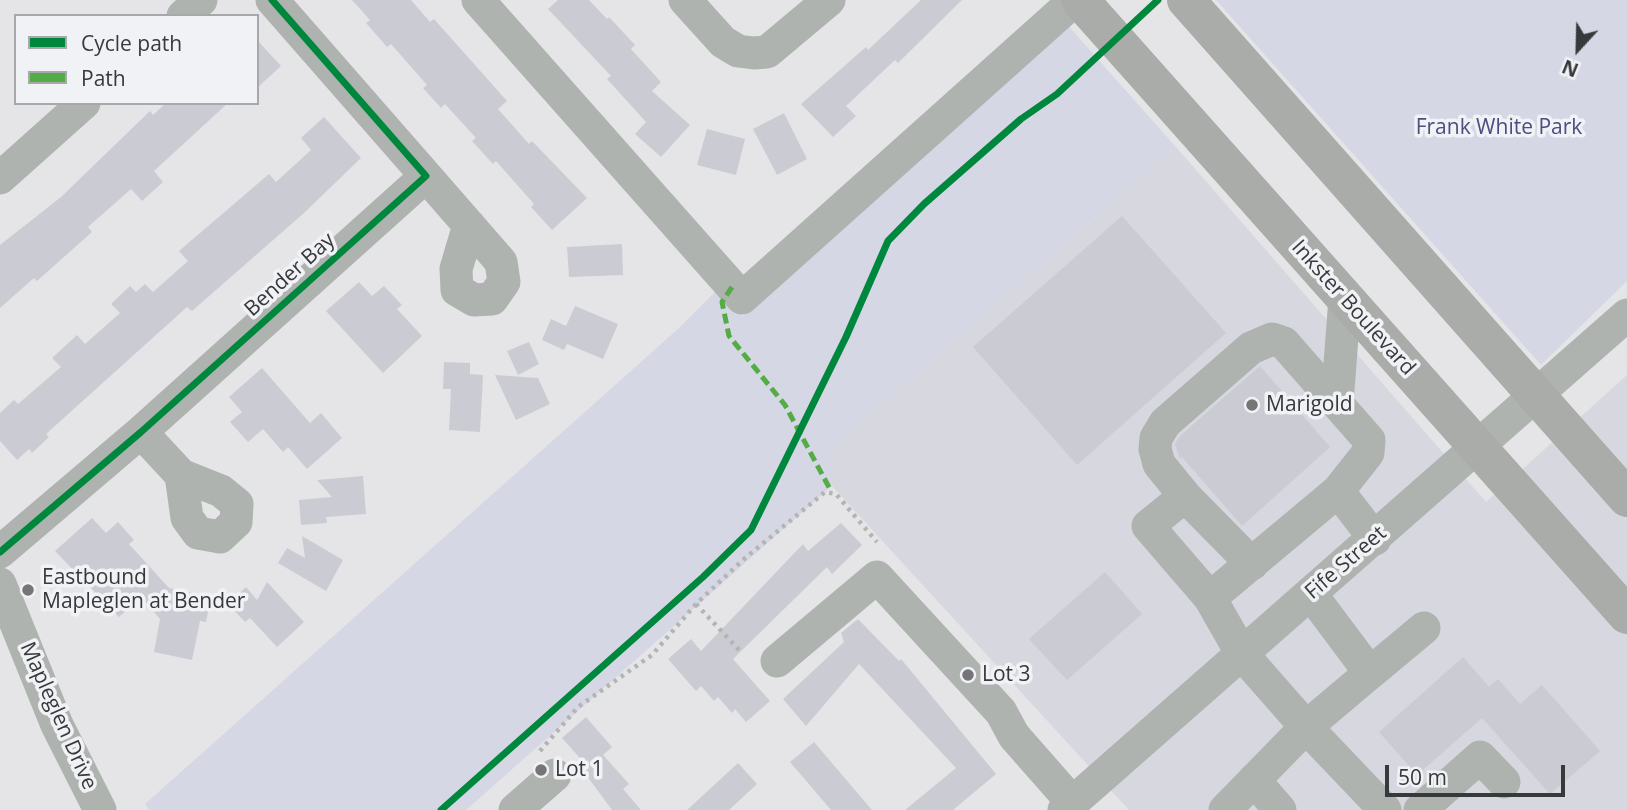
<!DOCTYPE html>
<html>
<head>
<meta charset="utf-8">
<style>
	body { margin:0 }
	#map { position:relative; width:1627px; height:810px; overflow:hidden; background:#e5e5e8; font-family:"Open Sans",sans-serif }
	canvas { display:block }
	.legend { position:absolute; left:14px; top:14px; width:245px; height:91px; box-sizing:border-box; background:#f1f2f6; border:2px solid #a7a8ab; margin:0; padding:9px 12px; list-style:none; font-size:21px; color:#38393b }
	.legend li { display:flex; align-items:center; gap:14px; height:35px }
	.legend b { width:35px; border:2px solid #a7a8ab }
	.north { position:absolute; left:1543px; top:14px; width:70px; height:70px; -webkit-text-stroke:5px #f1f2f6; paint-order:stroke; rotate:202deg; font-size:19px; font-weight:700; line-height:28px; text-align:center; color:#38393b }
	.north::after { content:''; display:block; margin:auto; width:24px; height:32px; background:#38393b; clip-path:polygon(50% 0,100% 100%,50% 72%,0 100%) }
	.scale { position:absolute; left:1385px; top:765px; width:180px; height:32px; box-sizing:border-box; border:4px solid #38393b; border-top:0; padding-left:9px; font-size:21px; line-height:24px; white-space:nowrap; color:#38393b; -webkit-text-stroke:5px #f1f2f6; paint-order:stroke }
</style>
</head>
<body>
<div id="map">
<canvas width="1627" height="810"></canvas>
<ul class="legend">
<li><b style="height:9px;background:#00873e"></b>Cycle path</li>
<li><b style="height:9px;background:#55ac46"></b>Path</li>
</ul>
<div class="north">N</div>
<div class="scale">50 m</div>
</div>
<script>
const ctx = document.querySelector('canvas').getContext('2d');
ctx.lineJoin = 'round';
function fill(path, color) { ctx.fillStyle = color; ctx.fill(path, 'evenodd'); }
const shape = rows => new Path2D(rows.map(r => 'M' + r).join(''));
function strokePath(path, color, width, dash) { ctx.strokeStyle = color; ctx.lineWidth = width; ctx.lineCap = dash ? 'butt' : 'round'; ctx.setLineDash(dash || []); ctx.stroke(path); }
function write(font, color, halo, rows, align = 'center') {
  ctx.font = font + ' "Open Sans",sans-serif'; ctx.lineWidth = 7; ctx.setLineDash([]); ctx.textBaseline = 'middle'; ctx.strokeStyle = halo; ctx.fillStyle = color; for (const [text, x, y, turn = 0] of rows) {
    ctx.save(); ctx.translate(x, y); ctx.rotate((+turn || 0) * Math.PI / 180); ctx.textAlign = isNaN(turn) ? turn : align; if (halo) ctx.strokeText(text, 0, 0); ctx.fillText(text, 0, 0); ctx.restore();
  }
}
fill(shape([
	[1176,147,1486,502,1627,375,1627,810,1129,810,832,486,832,447]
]), '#d7d7df');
fill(shape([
	[1216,0,1627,0,1627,281,1541,365],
	[1064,21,1176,147,832,447,832,486,466,810,149,810,145,804,679,328,716,291,743,316]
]), '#d6d7e5');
fill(shape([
	[352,0,411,0,430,22,434,19,507,101,498,109,529,144,532,141,587,198,552,230,531,207,534,204,496,161,493,164,472,141,476,138,445,104,441,108,423,88,427,85,391,44,387,47,366,23,370,20],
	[558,0,589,0,607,19,609,17,635,45,631,49,661,82,652,91,690,125,661,157,635,134,646,122,607,79,611,76,548,9],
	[921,0,962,0,898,63,895,60,846,106,856,116,833,137,801,104,866,47,868,50],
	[257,40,281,66,257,88],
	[166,103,228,103,154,171,163,182,142,201,131,189,88,227,92,232,37,281,34,278,0,308,0,245,61,197,150,111,153,115],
	[784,113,807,159,777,175,753,129],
	[324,117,361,158,304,213,192,311,187,307,46,434,49,437,32,453,29,449,17,460,0,441,0,413,14,400,18,404,61,367,52,358,77,335,85,344,120,313,111,304,130,286,136,292,145,284,153,292,188,261,179,251,269,174,276,182,311,150,301,138],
	[707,129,745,139,736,175,697,165],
	[1122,216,1226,333,1077,465,973,347],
	[622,244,623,275,569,277,567,247],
	[359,282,372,296,384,286,402,305,397,309,422,336,383,373,326,311],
	[575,306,618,324,603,359,567,344,564,350,542,340,551,319,566,326],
	[529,342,539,364,518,375,507,351],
	[444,362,470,363,470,374,483,375,480,432,449,430,451,389,443,389],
	[1260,366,1330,447,1242,526,1182,457,1180,459,1175,444,1180,436],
	[262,368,310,423,321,413,342,438,307,469,288,447,283,452,263,429,248,442,230,422,242,412,229,397],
	[495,375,538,378,550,404,516,420],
	[363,476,366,514,326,517,327,523,301,525,299,500,332,497,317,480],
	[92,518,106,533,118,522,134,540,129,544,169,588,211,597,206,622,200,621,192,660,154,652,160,619,141,597,119,617,55,551],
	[841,523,862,545,832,574,827,567,733,659,770,701,746,722,735,709,732,713,718,697,714,701,701,686,696,691,668,659,691,639,701,651,803,544,808,551],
	[302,536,343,560,326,591,278,563,287,548,305,558],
	[1105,572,1142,614,1067,680,1029,639],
	[267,582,304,622,277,647,250,618,245,622,228,604,246,587,257,600],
	[858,619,899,661,901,659,996,774,953,810,905,810,956,768,859,664,806,726,783,699,844,642,841,633],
	[1463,657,1489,687,1498,679,1520,704,1542,685,1600,751,1550,794,1482,718,1417,775,1379,732],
	[586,717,612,747,603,755,629,784,623,789,641,810,612,810,584,772,589,768,562,738],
	[814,742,872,810,831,810,790,762],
	[738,763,757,784,729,810,687,810]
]), '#cbcbd3');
strokePath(shape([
	[696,604,741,652],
	[540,751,578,707,652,655,696,604,744,559,825,492,836,494,877,542]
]), '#b2b5b3', 4.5, [3.5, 5]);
strokePath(shape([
	[478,0,742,298,1075,0],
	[685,0,723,42,738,51,754,53,767,52,829,0],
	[183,16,201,0],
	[426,176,501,262,504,282,492,299,474,300,457,290,456,269,469,225],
	[0,178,84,103],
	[1337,403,1345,298],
	[141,432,181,475,187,518,198,533,220,537,236,522,237,504,221,491,181,475],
	[1338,491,1210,598,1148,526,1185,496,1159,464,1155,449,1156,438,1165,423,1251,348,1272,339,1284,343,1369,440,1368,453,1338,491,1375,539],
	[1185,496,1252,564],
	[0,552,141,432,426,176,272,0],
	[0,584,57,725,100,810],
	[1311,594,1370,673,1424,628],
	[1210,598,1242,654,1306,727,1370,673],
	[777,661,877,577,1001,712,1014,736,1072,802],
	[1254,780,1280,810],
	[515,810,555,775],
	[1064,810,1627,315],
	[1225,810,1306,727,1385,810],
	[1420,810,1480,757,1504,782]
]), '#afb3b0', 33);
strokePath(shape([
	[1080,0,1627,615],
	[1186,0,1627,498]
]), '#a9aca9', 38);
strokePath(shape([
	[732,287,722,302,729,336,785,405,831,491]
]), '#55ac46', 5, [10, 5]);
strokePath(shape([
	[0,552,141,432,426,176,272,0],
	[441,810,703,577,751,530,846,337,888,241,924,204,1021,119,1057,94,1158,0]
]), '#00873e', 7);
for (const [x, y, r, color] of [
	[1252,405,7,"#757578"],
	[28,590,7,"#757578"],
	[968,675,7,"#757578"],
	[541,770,7,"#757578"]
]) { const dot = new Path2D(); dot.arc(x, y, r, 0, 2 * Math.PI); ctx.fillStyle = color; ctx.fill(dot); strokePath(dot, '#f1f2f6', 2.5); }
write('21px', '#4b4e7e', '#f1f2f6', [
	["Frank White Park",1499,128]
]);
write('21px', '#38393b', '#f1f2f6', [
	["Bender Bay",290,275,-42],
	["Inkster Boulevard",1353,308,48],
	["Fife Street",1346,563,-41],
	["Mapleglen Drive",58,716,66]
]);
write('21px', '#38393b', '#f1f2f6', [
	["Marigold",1266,405],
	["Eastbound",42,578],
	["Mapleglen at Bender",42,602],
	["Lot 3",982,675],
	["Lot 1",555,770]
], 'left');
</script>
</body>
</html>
